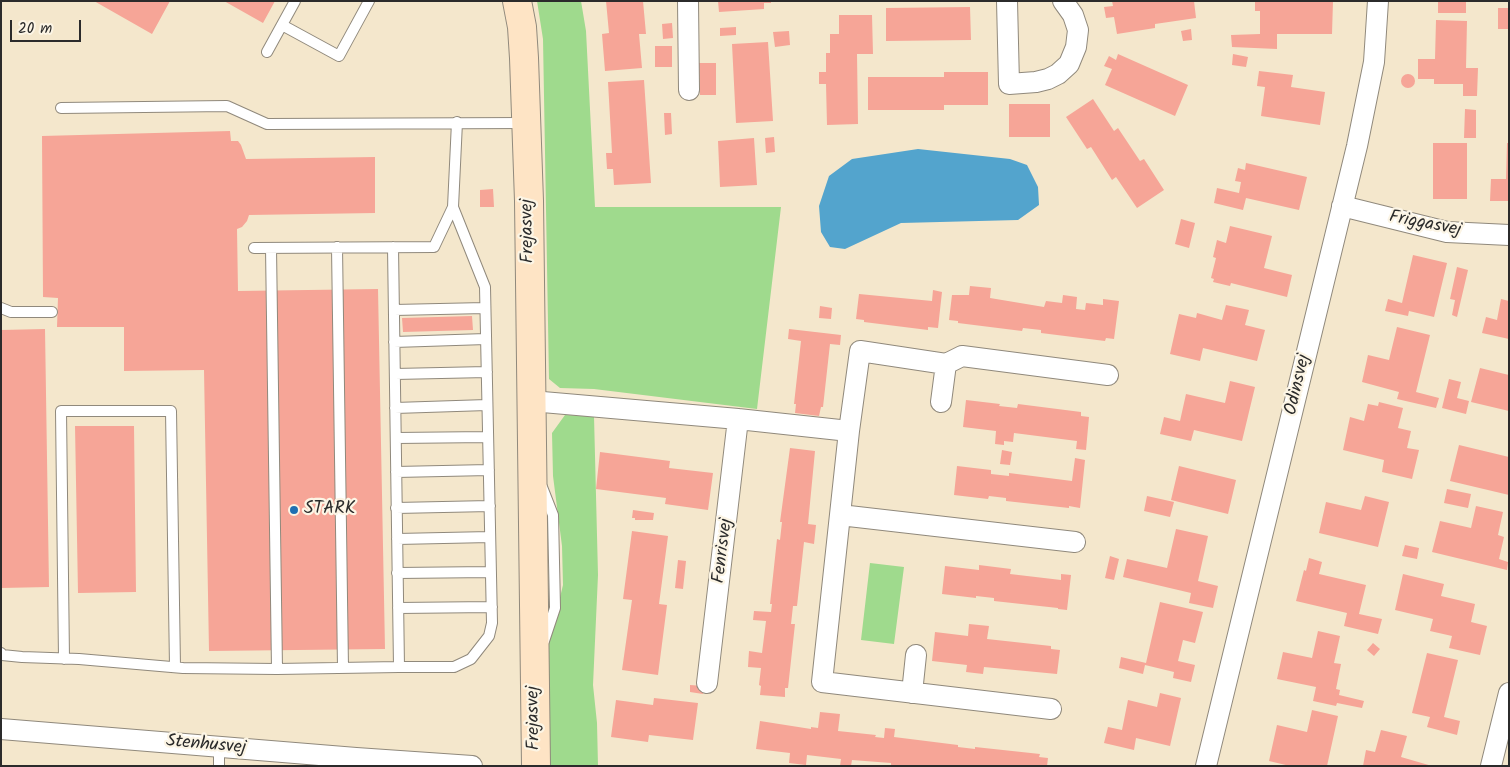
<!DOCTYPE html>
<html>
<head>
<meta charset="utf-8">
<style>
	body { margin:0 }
	#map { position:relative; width:1510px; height:767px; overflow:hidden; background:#f4e7cc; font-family:Kalam,sans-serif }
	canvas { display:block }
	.frame { position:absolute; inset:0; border:2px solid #2b2b2b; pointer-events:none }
	.scale { position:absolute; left:10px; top:20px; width:71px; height:22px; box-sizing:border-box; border:2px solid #2b2b2b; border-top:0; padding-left:6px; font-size:15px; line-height:18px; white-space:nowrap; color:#2b2b2b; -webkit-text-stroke:4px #fcf5e5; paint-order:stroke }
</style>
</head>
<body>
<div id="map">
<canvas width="1510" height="767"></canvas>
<div class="frame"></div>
<div class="scale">20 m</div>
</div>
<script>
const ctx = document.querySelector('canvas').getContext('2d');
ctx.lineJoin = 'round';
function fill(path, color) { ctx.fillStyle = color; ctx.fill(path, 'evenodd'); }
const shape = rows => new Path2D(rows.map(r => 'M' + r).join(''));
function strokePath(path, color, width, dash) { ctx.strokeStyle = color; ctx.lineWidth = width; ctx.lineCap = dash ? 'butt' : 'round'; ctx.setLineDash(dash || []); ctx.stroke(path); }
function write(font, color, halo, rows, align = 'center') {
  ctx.font = font + ' Kalam,sans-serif'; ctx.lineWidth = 4.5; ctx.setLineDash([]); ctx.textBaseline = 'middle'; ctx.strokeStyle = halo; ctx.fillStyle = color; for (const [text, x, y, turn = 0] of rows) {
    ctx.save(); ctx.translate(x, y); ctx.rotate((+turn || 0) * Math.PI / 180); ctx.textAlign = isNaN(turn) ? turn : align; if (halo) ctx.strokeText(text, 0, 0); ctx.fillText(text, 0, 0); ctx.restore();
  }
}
fill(shape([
	[537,1,581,1,586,31,595,207,781,207,757,409,594,389,560,388,549,379,543,39],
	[565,415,594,416,598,575,593,685,597,723,598,766,548,766,546,655,563,585,562,546,553,476,552,433],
	[870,563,904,567,894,644,861,640]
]), '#9fda8d');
fill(shape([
	[918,149,1010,159,1027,165,1038,187,1039,205,1018,220,901,223,845,249,830,247,821,232,819,206,829,176,852,159]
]), '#53a4cd');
fill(shape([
	[94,1,170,1,152,34],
	[224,1,275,1,263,23],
	[606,1,643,1,646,34,639,34,642,68,605,71,602,34,609,33],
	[718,1,771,1,771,3,764,3,764,9,719,12],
	[1112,1,1194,1,1196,18,1155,24,1155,28,1117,34,1114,17,1106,18,1104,7,1113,6],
	[1255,1,1333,1,1332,34,1277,34,1277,49,1232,47,1231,35,1260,34,1260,11,1255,11],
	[1438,1,1466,1,1466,13,1438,13],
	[970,7,971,40,886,41,886,8],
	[1498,8,1509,8,1509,29,1498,29],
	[839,15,872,15,873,54,857,54,858,124,827,125,826,84,819,84,819,72,826,72,826,53,830,53,830,34,839,34],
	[1436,20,1467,21,1466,68,1478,68,1477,96,1463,96,1463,84,1434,84,1434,79,1418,79,1418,59,1435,59],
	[672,23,673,38,663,39,662,24],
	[736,27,736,35,720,36,720,28],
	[1191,29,1192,40,1183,41,1181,31],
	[789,31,790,45,775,47,773,32],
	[768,42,773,121,736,123,732,44],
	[655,46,672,46,672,67,655,67],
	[1118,54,1188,85,1175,116,1105,85,1112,69,1104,66,1109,56,1116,60],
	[1233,54,1248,57,1246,67,1232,65],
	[699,63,716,63,716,95,700,95],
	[1259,71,1293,75,1291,87,1325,92,1320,125,1261,116,1265,87,1257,86],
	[944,72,988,72,988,105,944,105,944,110,868,110,868,77,944,77],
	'1401 81a7 7 0 1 1 14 0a7 7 0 1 1-14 0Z',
	[644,80,651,183,614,185,613,169,607,169,606,153,612,153,608,82],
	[1093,99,1114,131,1118,128,1140,161,1144,159,1164,190,1137,208,1116,177,1112,180,1091,147,1087,149,1066,117],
	[1009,104,1050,104,1050,137,1009,137],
	[1465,109,1476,110,1476,138,1464,138],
	[664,113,671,113,672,134,665,135],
	[230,131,231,141,238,141,241,145,246,159,375,157,375,213,249,215,247,221,242,227,237,229,238,291,378,289,385,649,209,651,204,370,124,371,124,327,57,327,58,298,43,297,42,136],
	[774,137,775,152,766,153,765,138],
	[754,138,757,185,720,187,718,141],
	[1433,143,1467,143,1467,199,1433,199],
	[1507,143,1509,143,1509,201,1490,201,1491,179,1506,179],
	[1246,163,1307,177,1299,210,1246,198,1243,210,1214,203,1217,188,1239,193,1241,182,1235,181,1238,168,1245,170],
	[493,189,494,207,480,207,480,190],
	[1181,219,1195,223,1189,248,1175,244],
	[1230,226,1272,236,1264,268,1292,275,1287,297,1231,283,1230,286,1213,282,1214,279,1211,278,1216,258,1213,257,1217,240,1226,243],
	[1413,255,1447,263,1434,317,1409,311,1408,316,1385,311,1388,299,1402,303],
	[1457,267,1468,270,1457,317,1452,315,1455,300,1450,299],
	[970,286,991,288,990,298,1044,307,1046,301,1062,303,1063,295,1077,297,1076,309,1085,310,1086,303,1103,305,1103,299,1119,301,1114,339,1106,338,1105,341,1041,333,1041,330,1023,328,1022,331,958,323,958,321,949,320,952,295,969,295],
	[933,290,942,292,938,328,928,327,928,330,864,322,864,320,856,319,859,294,932,301],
	[1501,299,1509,301,1509,339,1482,333,1486,317,1497,320],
	[1226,305,1249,310,1245,325,1265,330,1257,361,1203,348,1200,361,1170,354,1179,314,1196,318,1197,313,1222,320],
	[820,306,832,308,831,319,819,318],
	[472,316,473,330,403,332,402,318],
	[1397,327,1430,335,1416,392,1439,398,1436,408,1397,399,1399,392,1362,382,1368,355,1389,360],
	[45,329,49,587,1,588,1,330],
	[789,329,841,335,840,345,830,344,823,407,821,407,819,416,795,413,796,404,794,404,801,341,788,339],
	[1480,368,1509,375,1509,411,1471,402],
	[1449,379,1461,382,1457,398,1469,401,1466,414,1442,408],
	[1230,381,1255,387,1242,441,1194,430,1191,441,1160,434,1164,417,1180,421,1186,394,1225,403],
	[966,400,1000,404,999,406,1017,408,1018,404,1081,412,1081,416,1089,417,1086,450,1076,449,1077,441,1014,433,1013,442,1004,441,1004,445,995,444,996,431,963,427],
	[1379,402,1403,408,1398,428,1411,431,1407,448,1419,450,1412,479,1382,472,1384,460,1343,450,1350,417,1364,421,1368,404,1378,406],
	[75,426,134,426,136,592,78,593],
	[1459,445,1509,457,1509,495,1450,481],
	[790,448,815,451,808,524,816,525,814,544,804,542,797,606,793,606,791,624,795,624,788,688,785,688,785,697,760,695,761,686,759,685,761,668,748,667,749,651,762,653,766,621,753,620,754,611,771,612,772,604,770,604,777,539,780,540,782,522,780,522],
	[1002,450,1012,452,1010,465,1000,464],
	[600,452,670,461,669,468,713,473,708,510,665,504,666,498,596,489],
	[1075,458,1085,460,1080,508,1069,506,1069,508,1006,501,1006,498,989,496,988,499,954,495,957,466,991,470,991,474,1009,476,1009,473,1072,481],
	[1179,466,1236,480,1228,514,1171,500],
	[1447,489,1471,494,1468,508,1444,503],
	[1147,496,1174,502,1170,517,1144,511],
	[1365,496,1389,502,1378,547,1319,533,1326,502,1361,510],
	[1476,506,1503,512,1498,535,1504,537,1499,559,1508,562,1507,570,1432,552,1440,521,1471,528],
	[633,510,654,513,653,520,635,520,635,518,632,518],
	[1176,529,1208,536,1198,581,1218,586,1213,608,1189,603,1191,593,1123,577,1127,559,1167,568],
	[632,531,668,536,659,604,667,605,658,675,622,670,632,600,623,599],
	[1405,545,1419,548,1417,559,1402,556],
	[1110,556,1119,559,1114,580,1105,578],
	[1309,558,1322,562,1319,574,1366,585,1359,614,1382,619,1378,634,1344,626,1347,613,1296,601,1304,570,1306,571],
	[678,560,686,561,683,589,675,588],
	[979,565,1011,569,1010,574,1061,580,1061,574,1071,575,1067,610,1058,609,1058,608,994,601,994,598,976,596,976,598,942,594,945,566,979,570],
	[1403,574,1444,584,1441,596,1475,604,1471,622,1487,626,1480,655,1449,648,1452,636,1430,631,1433,619,1395,610],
	[1160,602,1203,612,1195,643,1183,640,1178,661,1195,665,1191,682,1173,678,1174,672,1145,665,1143,674,1119,668,1121,657,1146,663],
	[969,624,989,626,987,639,1051,646,1051,649,1060,650,1057,674,984,667,983,674,966,672,967,665,932,661,935,632,968,636],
	[1318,631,1340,636,1334,663,1341,664,1336,689,1340,690,1339,695,1364,701,1362,708,1337,703,1336,706,1313,701,1316,687,1277,679,1283,652,1312,658],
	[1373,643,1380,649,1374,656,1367,650],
	[1427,653,1458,660,1444,717,1460,721,1457,735,1427,727,1430,717,1412,713],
	[690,685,704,686,703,694,690,692],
	[1160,693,1181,698,1170,746,1136,738,1134,750,1104,743,1108,727,1122,730,1128,700,1157,707],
	[654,698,698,703,693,740,649,735,648,742,611,737,616,700,653,705],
	[1312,710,1338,716,1327,766,1290,766,1269,761,1277,725,1307,732],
	[820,712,840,714,838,731,876,735,875,737,884,738,885,728,895,729,894,737,958,745,958,747,975,749,975,747,1040,754,1039,757,1048,758,1047,766,896,766,891,765,891,763,852,760,851,766,840,766,841,759,807,755,806,765,789,763,790,753,756,749,760,721,811,729,811,727,818,728],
	[1381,730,1407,736,1401,757,1432,766,1363,766,1366,750,1375,752]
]), '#f6a597');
const lane = shape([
	[282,25,339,56,369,1],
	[267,52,295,1],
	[61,108,227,106,267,124,526,123],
	[337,247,343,668],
	[254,248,434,247,453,207,457,122],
	[271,248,277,669,399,667,393,247],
	[1,308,11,312,52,312],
	[394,310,485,308],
	[394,342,486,339],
	[395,374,487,372],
	[395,408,487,405],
	[396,438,488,437],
	[396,472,489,470],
	[542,487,553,515,555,608,544,641],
	[396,508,490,506],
	[397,539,490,537],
	[397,573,491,572],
	[398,608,492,607],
	[1,653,2,655,22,657,79,659,183,668,277,669],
	[64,659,61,411,171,411,175,667],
	[399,667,454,667,471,659,489,636,492,623,485,287,453,207],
	[219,766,219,748]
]);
const street = shape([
	[688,1,689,90],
	[1007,1,1009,84,1036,82,1048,79,1058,74,1069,64,1076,47,1078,30,1073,15,1063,1],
	[1342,206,1447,232,1509,235],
	[531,401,738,419,849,431],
	[941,402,946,364],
	[840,515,1075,542],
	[707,683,738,419],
	[912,693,916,655],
	[1051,709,822,682,849,431,860,351,946,364,962,356,1108,375],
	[1,729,356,758,472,766],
	[1206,766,1357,146,1374,62,1378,1],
	[1491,766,1509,693]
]);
const secondary = shape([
	[517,1,522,27,524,58,529,201,536,766]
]);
strokePath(lane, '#90897c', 12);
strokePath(street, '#90897c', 22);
strokePath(secondary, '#90897c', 30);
strokePath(lane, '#fff', 10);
strokePath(street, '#fff', 20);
strokePath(secondary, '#fee4c5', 28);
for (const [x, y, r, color] of [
	[294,510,5,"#1f6fb2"]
]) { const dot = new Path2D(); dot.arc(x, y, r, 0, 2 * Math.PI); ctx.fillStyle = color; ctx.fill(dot); strokePath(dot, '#fcf5e5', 2); }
write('18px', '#2b2b2b', '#fcf5e5', [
	["Friggasvej",1425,225,11],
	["Frejasvej",529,231,-91],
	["Odinsvej",1299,385,-77],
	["Fenrisvej",724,551,-83],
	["Frejasvej",535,718,-91],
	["Stenhusvej",206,746,5]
]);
write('18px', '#2b2b2b', '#fcf5e5', [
	["STARK",304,510]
], 'left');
</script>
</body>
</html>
